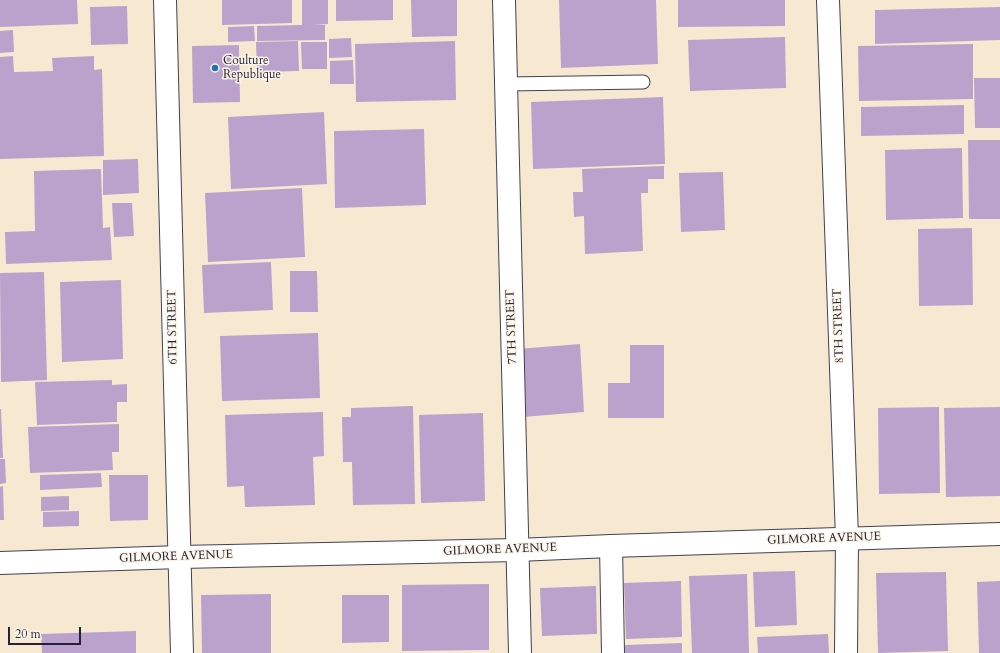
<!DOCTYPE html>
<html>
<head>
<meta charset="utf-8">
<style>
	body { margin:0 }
	#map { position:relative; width:1000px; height:653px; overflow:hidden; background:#f7e9d1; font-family:Cardo,serif }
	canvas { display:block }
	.scale { position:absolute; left:8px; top:627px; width:73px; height:18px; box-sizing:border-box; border:2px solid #22223b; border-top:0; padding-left:5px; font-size:12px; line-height:14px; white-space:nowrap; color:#22223b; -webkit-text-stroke:3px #fcf5e5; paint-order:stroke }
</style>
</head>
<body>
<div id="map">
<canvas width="1000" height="653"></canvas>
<div class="scale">20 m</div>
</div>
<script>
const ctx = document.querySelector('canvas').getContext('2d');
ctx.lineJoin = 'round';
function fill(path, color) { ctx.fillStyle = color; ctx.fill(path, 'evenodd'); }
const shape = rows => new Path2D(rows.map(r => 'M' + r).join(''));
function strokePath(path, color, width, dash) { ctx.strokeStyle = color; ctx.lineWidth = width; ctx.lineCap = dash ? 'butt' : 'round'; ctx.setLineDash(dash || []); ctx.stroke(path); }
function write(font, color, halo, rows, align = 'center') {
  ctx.font = font + ' Cardo,serif'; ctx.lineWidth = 3; ctx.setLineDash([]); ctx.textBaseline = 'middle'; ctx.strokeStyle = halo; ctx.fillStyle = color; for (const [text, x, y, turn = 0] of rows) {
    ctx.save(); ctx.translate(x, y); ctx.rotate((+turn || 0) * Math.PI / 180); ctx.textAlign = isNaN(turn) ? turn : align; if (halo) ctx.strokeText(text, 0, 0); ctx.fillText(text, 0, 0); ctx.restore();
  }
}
fill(shape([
	[0,0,77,0,78,24,0,27],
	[222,0,292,0,292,23,222,25],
	[302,0,328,0,328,24,314,25,325,25,325,40,257,41,257,26,302,25],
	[336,0,393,0,393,20,336,21],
	[411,0,457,0,457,36,412,37],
	[559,0,656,0,658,64,561,68],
	[678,0,785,0,785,26,678,27],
	[127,6,128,44,91,45,90,7],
	[1000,7,1000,40,875,44,875,10],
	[254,26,255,41,228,42,228,27],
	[13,30,14,52,0,53,0,31],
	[785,37,786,88,690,91,688,40],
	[351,38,352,57,329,58,329,39],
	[298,41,299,71,257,72,256,42],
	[455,41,456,100,356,102,355,44],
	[301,42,327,42,327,69,302,69],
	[973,44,973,99,859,101,858,46],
	[239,45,240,102,193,103,192,46],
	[13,56,14,72,53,71,52,58,94,56,94,70,102,69,104,156,0,159,0,57],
	[353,60,354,84,330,84,330,61],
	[974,78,1000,78,1000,128,975,128],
	[663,97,665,164,533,169,531,102],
	[964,105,964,134,861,136,861,107],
	[324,112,327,184,231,189,228,117],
	[424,129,426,205,335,208,334,131],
	[968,140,1000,140,1000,219,969,219],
	[962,148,963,218,886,220,885,150],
	[138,159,139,193,103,195,103,160],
	[664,166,664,179,648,179,648,193,641,193,643,251,585,254,584,216,574,217,573,192,583,192,582,169],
	[101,169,103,228,110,227,112,260,6,264,5,232,35,231,34,171],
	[723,172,725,230,681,232,679,173],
	[302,188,305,257,208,262,205,193],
	[112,203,132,203,134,236,114,237],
	[972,228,973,305,919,306,918,229],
	[271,262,273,310,204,313,202,265],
	[290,271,317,271,318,312,290,312],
	[44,272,47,380,1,382,0,273],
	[121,280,123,359,62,362,60,282],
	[318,333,320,398,222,401,220,336],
	[580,344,584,412,523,417,518,349],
	[630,345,664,345,664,418,608,418,608,383,630,383],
	[112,380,112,385,127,384,127,402,117,402,117,422,37,425,35,382],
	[413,406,415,504,353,505,352,462,343,462,342,417,351,417,351,408],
	[939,407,940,493,879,494,878,408],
	[1000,407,1000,496,946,497,944,408],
	[0,409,1,409,3,458,0,458],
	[323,412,324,456,313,457,315,505,245,507,244,486,227,487,225,415],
	[483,413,485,501,421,503,419,415],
	[119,424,119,452,112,452,113,470,30,473,28,427],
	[0,459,5,459,6,483,0,484],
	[101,473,102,487,40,490,40,475],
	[109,475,148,475,148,520,110,521],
	[3,486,4,520,0,520,0,487],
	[69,496,69,510,41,511,41,497],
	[79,511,79,526,43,527,43,512],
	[795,571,797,625,755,627,753,572],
	[946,572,948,651,878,653,876,573],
	[747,574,749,653,692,653,689,576],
	[681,581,682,637,626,639,624,583],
	[1000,581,1000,653,979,653,977,582],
	[489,584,489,650,402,651,402,585],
	[596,586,597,634,542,636,540,588],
	[271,594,271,653,202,653,201,595],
	[342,595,389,595,389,642,342,643],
	[136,631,136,653,42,653,41,634],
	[828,634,829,653,758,653,757,637],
	[682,643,682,653,625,653,625,645]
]), '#baa2cd');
const service = shape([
	[506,84,643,82]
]);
const minor = shape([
	[165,0,182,653],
	[504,0,520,653],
	[828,0,847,538,846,653],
	[611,546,613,653]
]);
const secondary = shape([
	[0,563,180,557,517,550,611,546,1000,534]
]);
strokePath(service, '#424052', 15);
strokePath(minor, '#424052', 24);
strokePath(secondary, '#424052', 24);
strokePath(service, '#fff', 13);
strokePath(minor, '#fff', 22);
strokePath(secondary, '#fff', 22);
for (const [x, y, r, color] of [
	[215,68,4,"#1f6fb2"]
]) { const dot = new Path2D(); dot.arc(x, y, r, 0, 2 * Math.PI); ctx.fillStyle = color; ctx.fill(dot); strokePath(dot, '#fcf5e5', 1.5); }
write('12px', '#22223b', '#fcf5e5', [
	["Coulture",223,61],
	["Republique",223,75]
], 'left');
write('12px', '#22223b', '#fcf5e5', [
	["8TH STREET",839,326,-92],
	["6TH STREET",173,327,-91],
	["7TH STREET",512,327,-92],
	["GILMORE AVENUE",824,539,-2],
	["GILMORE AVENUE",500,550,-2],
	["GILMORE AVENUE",176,557,-2]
]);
</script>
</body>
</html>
